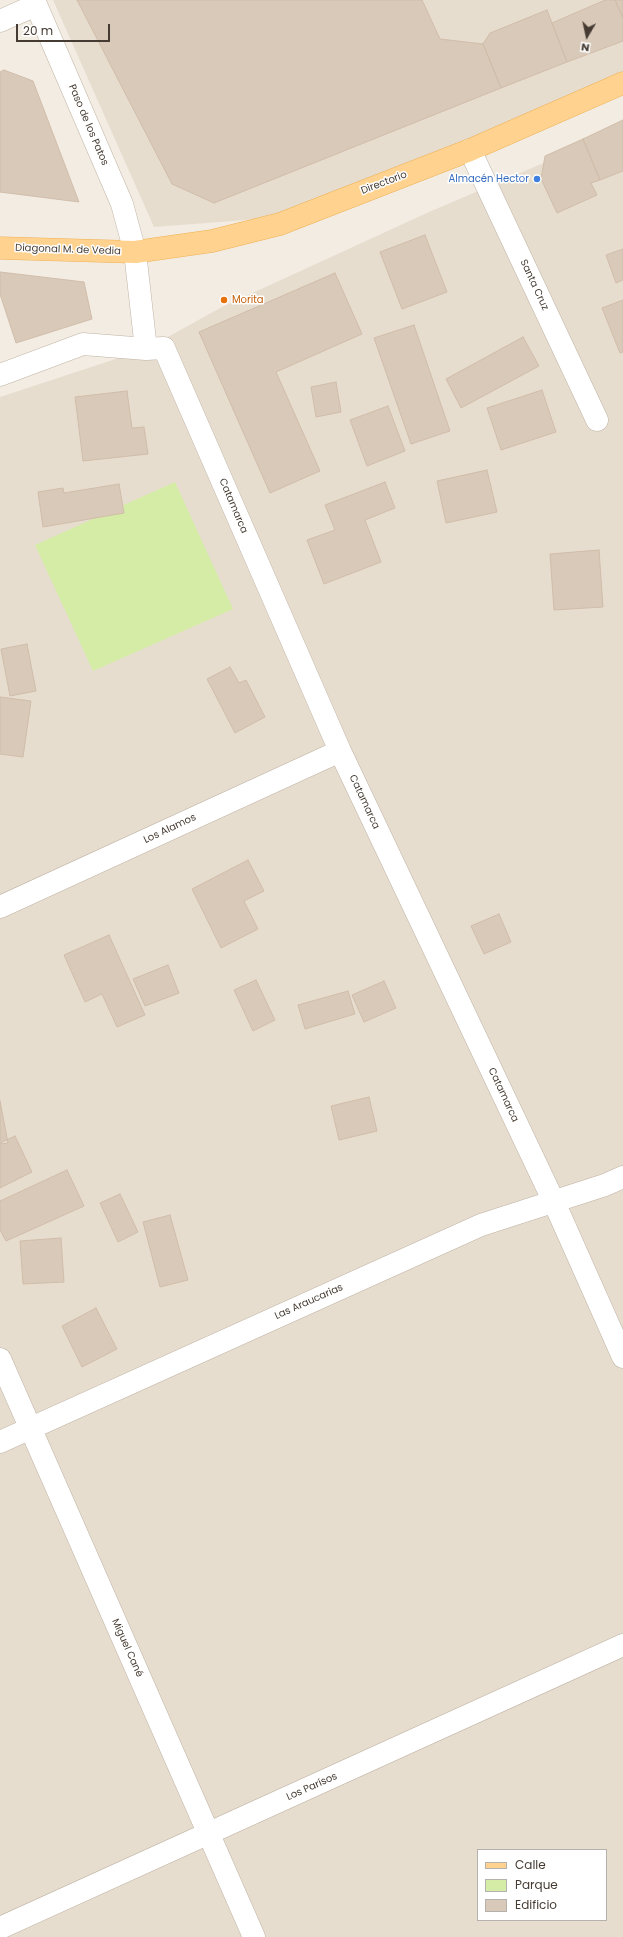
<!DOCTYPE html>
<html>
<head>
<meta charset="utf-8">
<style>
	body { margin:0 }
	#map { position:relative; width:623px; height:1937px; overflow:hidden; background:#f3ece2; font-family:Poppins,sans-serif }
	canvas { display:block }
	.legend { position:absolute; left:477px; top:1849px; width:130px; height:72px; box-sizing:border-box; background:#fff; border:1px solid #b5b1ad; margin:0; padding:5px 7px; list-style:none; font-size:12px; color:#453b32 }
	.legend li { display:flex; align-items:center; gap:8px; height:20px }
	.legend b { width:20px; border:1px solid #b5b1ad }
	.north { position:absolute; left:567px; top:16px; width:40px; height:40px; -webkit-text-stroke:3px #fff; paint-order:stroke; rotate:189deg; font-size:11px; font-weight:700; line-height:16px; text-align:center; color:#453b32 }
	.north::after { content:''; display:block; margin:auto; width:14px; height:18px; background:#453b32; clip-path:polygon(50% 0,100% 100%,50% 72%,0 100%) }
	.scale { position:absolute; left:16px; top:24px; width:94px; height:18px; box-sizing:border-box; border:2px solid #453b32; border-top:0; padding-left:5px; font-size:12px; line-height:14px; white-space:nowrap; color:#453b32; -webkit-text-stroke:3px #fff; paint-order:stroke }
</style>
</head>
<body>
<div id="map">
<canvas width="623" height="1937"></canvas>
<ul class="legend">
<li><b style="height:5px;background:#ffd38f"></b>Calle</li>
<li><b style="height:11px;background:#d4eca6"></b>Parque</li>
<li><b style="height:11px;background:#d8c9b9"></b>Edificio</li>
</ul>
<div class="north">N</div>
<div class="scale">20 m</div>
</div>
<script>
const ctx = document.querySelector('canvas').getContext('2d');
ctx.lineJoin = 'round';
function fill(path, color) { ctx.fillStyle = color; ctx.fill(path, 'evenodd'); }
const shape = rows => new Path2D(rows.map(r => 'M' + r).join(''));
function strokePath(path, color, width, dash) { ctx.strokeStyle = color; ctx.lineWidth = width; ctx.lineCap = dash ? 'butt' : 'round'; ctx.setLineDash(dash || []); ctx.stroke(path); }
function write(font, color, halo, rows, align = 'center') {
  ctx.font = font + ' Poppins,sans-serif'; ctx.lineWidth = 3; ctx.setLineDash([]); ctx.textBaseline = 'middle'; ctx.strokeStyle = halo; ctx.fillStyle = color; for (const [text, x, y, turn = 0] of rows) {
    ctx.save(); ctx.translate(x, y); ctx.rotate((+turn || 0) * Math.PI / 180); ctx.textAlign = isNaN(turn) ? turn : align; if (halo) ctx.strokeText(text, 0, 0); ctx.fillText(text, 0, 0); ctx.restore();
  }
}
fill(shape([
	[53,0,623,0,623,78,285,217,154,227],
	[623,129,623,1937,0,1937,0,397,146,349,222,307,429,212],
	[478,1850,606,1850,606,1920,478,1920]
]), '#e7ddcf');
fill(shape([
	[175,482,233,609,93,671,35,545]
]), '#d4eca6');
const building = shape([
	[77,0,422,0,440,39,483,44,501,88,214,203,172,184,77,0],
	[605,0,615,0,623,18,623,41,567,62,552,23,605,0],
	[615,0,623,0,623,18,615,0],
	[547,10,567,62,501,88,483,44,490,33,547,10],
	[4,70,33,81,79,202,0,192,0,72,4,70],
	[623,120,623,171,600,180,583,139,623,120],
	[583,139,600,180,591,183,597,195,557,213,541,179,545,156,583,139],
	[425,235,447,292,402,309,380,252,425,235],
	[623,249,623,280,616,283,606,255,623,249],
	[0,272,84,282,92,319,16,343,0,294,0,272],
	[335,273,362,334,276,372,320,471,270,493,199,332,335,273],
	[623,300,623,352,620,353,602,308,623,300],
	[414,325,450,431,411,444,374,338,414,325],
	[523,337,539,366,461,408,446,379,523,337],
	[336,382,341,412,316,417,311,387,336,382],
	[542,390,556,432,501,450,487,408,542,390],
	[127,391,132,428,144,427,148,454,83,461,75,397,127,391],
	[388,406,405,451,367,466,350,420,388,406],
	[487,470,497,512,446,523,437,481,487,470],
	[385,482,395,508,365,520,381,562,324,584,307,540,335,530,325,505,385,482],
	[119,484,124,513,43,527,38,492,63,488,64,493,119,484],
	[599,550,603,607,554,610,550,554,599,550],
	[27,644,36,691,10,696,1,649,27,644],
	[230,667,239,683,246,680,265,717,235,733,207,679,230,667],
	[0,697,31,701,23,757,0,754,0,697],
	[248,860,264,891,244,901,258,929,221,948,192,889,248,860],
	[499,914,511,942,484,954,471,926,499,914],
	[109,935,145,1015,117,1027,102,994,85,1002,64,955,109,935],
	[168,965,179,993,145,1006,133,979,168,965],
	[256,980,275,1020,253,1031,234,990,256,980],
	[384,981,396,1008,364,1022,352,995,384,981],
	[348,991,355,1014,305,1029,298,1005,348,991],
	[369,1097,377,1131,339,1140,331,1106,369,1097],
	[0,1101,8,1143,0,1144,0,1101],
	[15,1136,32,1172,0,1188,0,1143,15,1136],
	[67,1170,84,1206,6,1241,0,1230,0,1201,67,1170],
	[120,1194,138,1232,118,1242,100,1203,120,1194],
	[170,1215,188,1280,160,1287,143,1222,170,1215],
	[61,1238,64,1282,23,1284,20,1241,61,1238],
	[96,1308,117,1349,82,1367,62,1326,96,1308]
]);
fill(building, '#d8c9b9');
strokePath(building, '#d1bda9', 1);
const minor = shape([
	[34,0,122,204,135,252,146,349,164,348,340,751,554,1202,623,1357],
	[0,21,36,5],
	[470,150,597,420],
	[0,375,83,344,146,349],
	[0,907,340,751],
	[0,1359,254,1937],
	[0,1442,481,1225,605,1185,623,1177],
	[0,1928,623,1645]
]);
const major = shape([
	[0,248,135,252,212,241,280,224,470,150,623,83]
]);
strokePath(minor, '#bfb3a4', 23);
strokePath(major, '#eeb055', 23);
strokePath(minor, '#fff', 22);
strokePath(major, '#ffd38f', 22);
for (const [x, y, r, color] of [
	[537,179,4,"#3f7fe0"],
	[224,300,4,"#e8710a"]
]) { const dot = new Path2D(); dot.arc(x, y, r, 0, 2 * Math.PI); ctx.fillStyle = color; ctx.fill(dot); strokePath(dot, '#fff', 1.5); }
write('10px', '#453b32', '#fff', [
	["Paso de los Patos",88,125,67],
	["Directorio",384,183,-21],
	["Diagonal M. de Vedia",68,250,2],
	["Santa Cruz",534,285,65],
	["Catamarca",233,506,67],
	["Catamarca",364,802,65],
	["Los Alamos",170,829,-25],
	["Catamarca",503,1095,65],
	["Las Araucarias",309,1302,-24],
	["Miguel Cané",127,1648,66],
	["Los Parísos",312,1787,-24]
]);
write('10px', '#366cbe', '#fff', [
	["Almacén Hector",529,179]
], 'right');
write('10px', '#c56008', '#fff', [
	["Morita",232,300]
], 'left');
</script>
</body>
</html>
